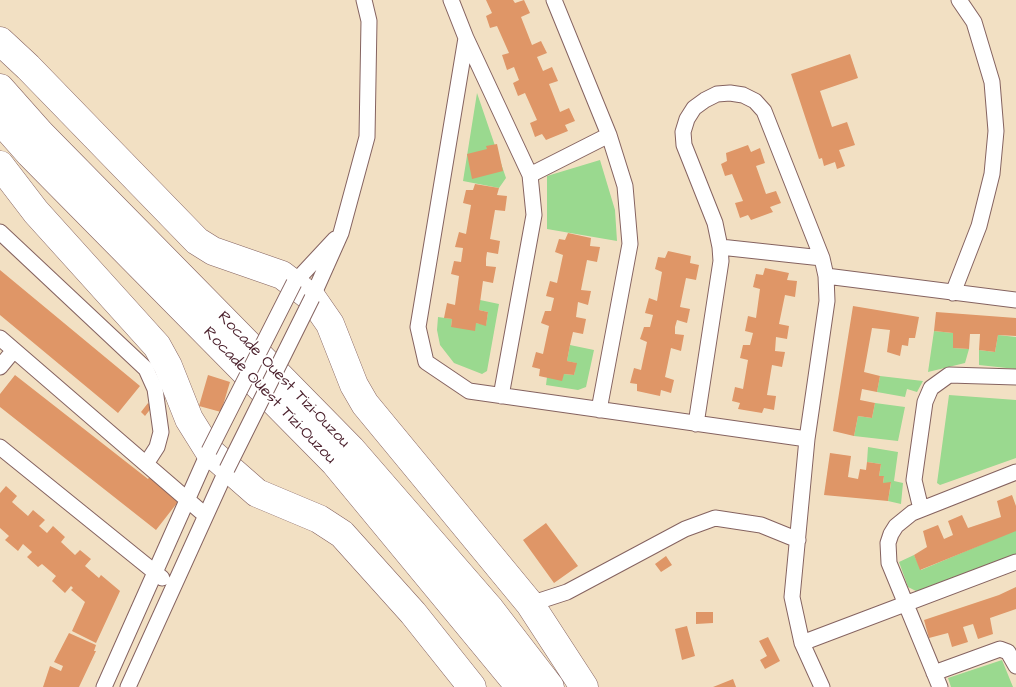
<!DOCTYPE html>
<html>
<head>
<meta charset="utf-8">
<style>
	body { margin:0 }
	canvas { display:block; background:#f2e0c3 }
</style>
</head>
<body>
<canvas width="1016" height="687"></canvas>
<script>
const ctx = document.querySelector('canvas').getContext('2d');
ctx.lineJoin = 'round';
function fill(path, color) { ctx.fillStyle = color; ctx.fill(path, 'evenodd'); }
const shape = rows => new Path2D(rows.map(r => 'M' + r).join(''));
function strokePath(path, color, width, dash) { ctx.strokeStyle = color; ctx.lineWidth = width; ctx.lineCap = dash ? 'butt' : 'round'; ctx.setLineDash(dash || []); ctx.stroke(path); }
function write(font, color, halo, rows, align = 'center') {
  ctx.font = font + ' "Architects Daughter",sans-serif'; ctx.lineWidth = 4; ctx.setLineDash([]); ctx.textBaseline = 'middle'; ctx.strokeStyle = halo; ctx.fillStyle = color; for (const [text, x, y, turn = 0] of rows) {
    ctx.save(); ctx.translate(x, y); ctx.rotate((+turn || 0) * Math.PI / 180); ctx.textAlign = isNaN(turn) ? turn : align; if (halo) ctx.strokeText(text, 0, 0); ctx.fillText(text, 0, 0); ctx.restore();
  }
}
fill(shape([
	[477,93,506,178,499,188,463,181],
	[600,160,615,210,617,241,547,229,547,176],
	[480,300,499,304,487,371,482,374,454,363,440,345,437,330,438,317,452,319,451,327,476,323,486,325,488,312,479,310],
	[934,331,953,333,953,348,969,349,965,363,928,372],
	[998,335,1016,337,1016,369,979,365,979,350,995,352],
	[570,345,594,350,586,387,578,390,546,385,547,377,564,374,574,375,576,363,567,361],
	[880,376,923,381,917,392,907,389,905,397,877,392],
	[949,395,1016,400,1016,458,940,485,937,483],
	[875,403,905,407,898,441,854,436,858,416,872,418],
	[868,447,898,452,894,481,903,483,901,504,888,501,891,483,883,483,884,476,879,476,881,464,867,462],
	[1016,530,1016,555,918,592,908,587,899,562,914,555,921,570],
	[1002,660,1013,687,951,687,948,678]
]), '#9ad98f');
fill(shape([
	[486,0,513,0,515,3,524,0,530,13,521,17,532,45,541,41,547,53,537,57,543,71,552,67,558,81,549,84,560,112,569,108,575,121,565,125,568,131,546,140,542,134,535,137,530,123,537,120,525,93,518,96,513,83,519,80,514,67,507,70,502,55,509,53,497,26,490,28,486,16,492,13],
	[850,54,858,78,820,91,832,127,847,122,855,145,839,150,845,166,837,169,835,162,824,166,822,158,819,159,791,74],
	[497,144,503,171,472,179,467,154,487,149,486,146],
	[748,145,751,152,760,148,765,163,756,166,766,194,776,191,781,203,770,207,773,212,751,220,748,215,740,218,735,203,743,201,732,174,725,176,721,164,727,161,726,153],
	[475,184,499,188,497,195,507,196,505,211,495,210,490,239,500,241,498,254,487,252,486,259,486,266,496,267,493,283,483,281,479,310,488,312,486,326,476,323,475,331,451,327,452,319,444,318,447,303,455,305,459,276,451,274,454,261,461,262,463,248,455,247,459,232,466,234,471,205,463,203,466,190,473,190],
	[568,233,591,238,590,246,600,247,597,262,587,260,581,290,591,291,588,305,578,302,576,317,586,319,583,334,573,332,570,345,567,361,577,363,574,375,564,374,562,381,539,376,540,369,532,367,536,352,543,354,549,326,541,323,545,311,551,311,554,298,546,296,550,281,557,283,563,255,555,252,559,239,565,240],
	[668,251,691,256,690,263,699,265,696,280,686,278,680,307,690,309,687,323,677,320,675,327,675,334,684,335,681,351,671,348,665,377,674,380,671,393,661,390,660,396,637,391,637,384,630,383,634,368,641,370,647,342,640,339,644,327,650,327,653,315,645,313,649,298,657,301,662,272,655,269,658,257,665,258],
	[765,268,789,273,787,280,797,281,795,297,785,295,779,324,789,326,787,339,776,337,775,351,785,352,782,367,772,365,767,395,776,396,774,410,764,408,762,413,738,409,740,403,732,401,735,387,743,389,748,360,740,358,743,345,750,345,753,333,745,331,748,316,756,318,760,289,753,287,756,274,763,275],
	[0,270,140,386,118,413,0,315],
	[853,306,919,317,915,338,909,338,908,346,902,345,900,356,887,352,890,330,872,328,864,372,880,376,877,392,862,389,860,400,875,403,872,418,858,416,854,436,833,431],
	[936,312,1016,318,1016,336,998,335,995,352,979,350,980,334,970,334,969,349,953,348,953,333,934,331],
	[15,375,148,479,152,474,181,498,156,530,0,407,0,394],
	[208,375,230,382,221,412,199,406],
	[148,403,152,407,145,416,141,412],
	[830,453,851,456,848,477,858,479,860,469,866,470,867,462,881,464,879,476,884,476,883,483,891,482,888,501,824,495],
	[6,486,17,496,12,502,28,516,33,510,45,520,39,526,47,533,53,526,65,537,61,542,75,555,80,550,91,559,85,566,99,578,101,575,120,591,96,643,72,631,85,602,71,590,73,588,71,586,65,593,52,581,56,576,42,564,38,567,27,557,32,552,23,544,18,551,5,540,9,536,0,528,0,493],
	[1012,495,1016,506,1016,531,920,570,914,555,927,547,923,531,938,525,944,539,953,535,948,521,962,515,968,528,1001,517,997,501],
	[546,523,578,566,554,583,523,540],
	[666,556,672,565,661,572,655,564],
	[1016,587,1016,609,990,618,993,634,978,639,973,624,963,627,968,642,952,647,948,633,929,638,924,620,999,595],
	[696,612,713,612,713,623,696,624],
	[687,626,695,656,682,660,675,629],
	[69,633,96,645,94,651,96,651,79,687,43,687,50,666,61,671,63,666,54,662],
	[768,637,780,661,765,669,760,660,767,656,759,641],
	[733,679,736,687,713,687]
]), '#df9667');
const street = shape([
	[451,0,466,38,418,327,426,362,469,391,807,439],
	[554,0,609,135,625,186,630,244,599,410],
	[466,38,530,175,609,135],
	[0,232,146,369,155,389,161,432,157,447,146,464],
	[720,247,822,258],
	[826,276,1016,300],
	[294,283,335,239],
	[953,293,979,226,992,174,996,131,992,82,974,22,959,0],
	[312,298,341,233,367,137,369,21,364,0],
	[0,338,205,515],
	[0,367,14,350],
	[501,396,534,215,530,175],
	[696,424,721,261,720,247,715,223,684,145,683,132,687,119,694,108,705,100,717,94,730,93,743,95,755,101,764,111,822,258,826,276,827,301,807,439,792,597,802,643,822,687],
	[0,447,162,578],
	[921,509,914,480,925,402,931,388,949,375,1016,377],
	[530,604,567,592,685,529,715,518,761,525,798,540],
	[802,643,1016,562],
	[934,673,1000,649,1008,652,1016,666],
	[104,687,209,451],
	[128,687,227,469],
	[940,687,889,563,888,543,891,534,896,526,912,513,1016,472]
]);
const highway = shape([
	[0,41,28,67,197,241,213,251,282,275,312,298,330,324,354,385,365,404,530,604,584,687],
	[0,88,40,133,351,449,490,609,550,687],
	[0,120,30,154,335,463,520,687],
	[0,165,36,212,157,346,168,366,189,419,209,451,257,493,319,519,342,534,413,613,472,687]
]);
strokePath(street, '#856360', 17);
strokePath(highway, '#856360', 29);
strokePath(street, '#fff', 15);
strokePath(highway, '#fff', 28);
const streetBridge = shape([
	[209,451,294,283],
	[227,469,312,298]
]);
strokePath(streetBridge, '#856360', 17, []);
strokePath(streetBridge, '#fff', 15);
write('16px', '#4a1f2b', '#fff', [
	["Rocade Ouest Tizi-Ouzou",283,380,46],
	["Rocade OUest Tizi-Ouzou",269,396,46]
]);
</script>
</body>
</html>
